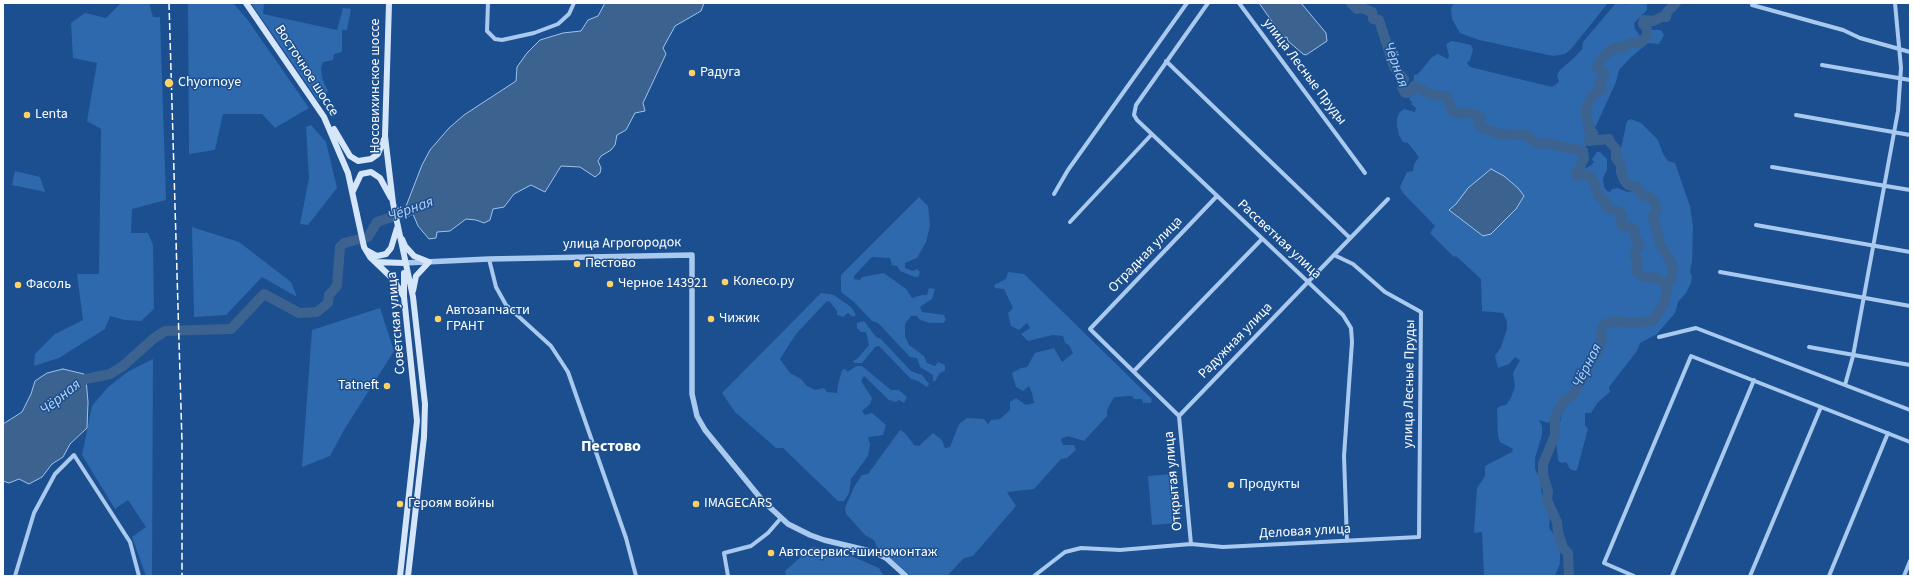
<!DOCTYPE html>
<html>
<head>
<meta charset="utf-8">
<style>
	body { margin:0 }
	#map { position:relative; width:1913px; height:579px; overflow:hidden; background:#1b4f8f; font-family:"Source Sans 3",sans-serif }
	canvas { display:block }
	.frame { position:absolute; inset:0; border:4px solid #fff; pointer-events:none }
</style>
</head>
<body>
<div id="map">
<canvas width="1913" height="579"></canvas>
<div class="frame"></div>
</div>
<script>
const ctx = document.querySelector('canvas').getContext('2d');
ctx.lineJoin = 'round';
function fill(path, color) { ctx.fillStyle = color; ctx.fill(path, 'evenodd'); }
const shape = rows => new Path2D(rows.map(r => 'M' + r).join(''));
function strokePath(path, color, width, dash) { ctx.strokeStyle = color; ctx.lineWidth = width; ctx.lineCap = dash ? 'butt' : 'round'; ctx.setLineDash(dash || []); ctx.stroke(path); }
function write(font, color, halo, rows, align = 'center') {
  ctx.font = font + ' "Source Sans 3",sans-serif'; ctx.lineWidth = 3; ctx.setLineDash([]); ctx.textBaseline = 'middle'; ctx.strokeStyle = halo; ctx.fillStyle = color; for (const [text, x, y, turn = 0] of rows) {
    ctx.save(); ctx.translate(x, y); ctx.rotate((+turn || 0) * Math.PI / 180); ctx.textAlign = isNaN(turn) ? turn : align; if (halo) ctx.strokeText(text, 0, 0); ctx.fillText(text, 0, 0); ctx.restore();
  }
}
fill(shape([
	[121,3,149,3,153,17,160,17,166,200,132,209,131,233,148,233,153,245,154,309,141,321,125,320,110,316,105,329,59,358,34,366,35,354,55,334,83,320,77,274,99,274,101,129,87,121,97,63,73,58,71,23,85,13,106,18],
	[188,3,233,3,247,19,309,108,275,128,262,114,223,114,215,150,189,154],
	[251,3,264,3,263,14,337,30,343,8,351,9,347,30,342,30,342,52,334,54,333,60,323,62,321,68,322,78,328,91,319,102],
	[1454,3,1608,3,1571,49,1565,54,1553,56,1479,40,1460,33,1452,19,1451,8],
	[1616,3,1624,3,1626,5,1628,3,1647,3,1647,10,1634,23,1635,29,1640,36,1647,35,1651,30,1661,30,1664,35,1659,44,1648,43,1630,58,1619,70,1616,82,1589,141,1583,151,1584,159,1582,162,1580,169,1576,173,1578,176,1584,169,1590,166,1594,162,1592,159,1597,152,1600,152,1607,159,1607,170,1603,178,1604,187,1607,191,1610,192,1612,189,1618,188,1627,192,1633,191,1642,195,1637,187,1628,185,1624,180,1621,172,1621,165,1615,156,1621,148,1627,121,1631,119,1641,123,1658,140,1663,154,1668,161,1675,163,1690,206,1693,227,1692,262,1690,272,1692,277,1691,283,1686,293,1678,302,1675,313,1657,334,1640,343,1637,351,1609,387,1610,392,1598,402,1591,413,1585,413,1585,425,1588,429,1577,470,1575,471,1570,469,1566,462,1562,463,1558,461,1556,438,1562,414,1559,408,1555,407,1549,423,1539,420,1542,426,1542,435,1535,458,1535,469,1542,482,1541,491,1550,515,1549,528,1558,540,1560,551,1560,563,1555,576,1484,576,1482,532,1474,533,1477,488,1485,476,1485,466,1512,452,1513,449,1500,442,1498,436,1497,409,1500,406,1506,405,1511,398,1515,386,1513,373,1520,360,1515,357,1509,364,1498,368,1495,356,1501,347,1507,329,1507,322,1503,313,1482,311,1481,279,1456,256,1454,257,1430,233,1435,226,1403,193,1400,187,1407,172,1413,171,1414,164,1419,157,1408,143,1403,142,1399,135,1397,126,1397,119,1399,113,1404,109,1415,112,1416,108,1411,104,1412,102,1409,99,1413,95,1414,75,1418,74,1432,57,1438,54,1448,59,1449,56,1446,44,1452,41,1471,45,1473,49,1470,60,1467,63,1470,67,1552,87,1559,82,1557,75,1560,70,1576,56,1582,49,1583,42],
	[311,125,326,142,337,188,308,225,300,224,309,178,306,127],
	[15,171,40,177,45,192,12,185],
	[919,197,928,206,930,226,926,242,917,258,905,263,905,268,913,271,917,269,920,272,918,277,915,277,900,271,897,266,892,265,890,258,872,257,854,276,854,279,860,280,862,277,884,273,906,289,912,298,922,295,927,295,929,288,935,289,932,299,920,307,922,312,944,315,946,320,943,323,930,323,920,320,917,316,911,316,905,324,905,336,909,345,924,356,927,363,935,366,938,362,945,365,945,371,940,373,935,381,933,381,933,375,920,367,917,358,910,357,878,323,872,321,854,302,841,292,841,275],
	[192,227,239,242,291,282,297,297,262,277,226,315,194,317],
	[1008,272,1024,274,1152,399,1151,403,1143,403,1142,399,1134,399,1132,396,1114,397,1107,410,1107,416,1084,441,1068,436,1061,439,1063,445,1074,445,1076,450,1067,458,1061,459,1034,489,1007,492,1016,506,973,556,964,558,947,576,911,576,877,547,874,540,865,535,846,514,845,508,854,487,862,475,868,474,900,430,905,433,914,445,919,446,933,433,942,440,945,448,950,447,959,424,967,418,984,419,988,424,991,420,1000,419,1010,410,1010,402,1016,398,1026,405,1034,403,1032,393,1029,386,1023,391,1016,387,1012,373,1021,368,1027,367,1035,353,1054,348,1062,362,1073,353,1069,345,1065,343,1063,336,1053,335,1028,341,1021,334,1030,328,1027,323,1019,330,1011,326,1008,313,1013,308,1004,289,995,288,994,285,1006,279],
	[821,293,834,295,851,307,856,315,853,317,848,313,843,317,837,315,837,311,830,302,827,301,796,334,780,359,790,373,801,379,807,386,815,390,824,388,827,392,837,393,838,385,842,370,845,369,848,372,856,366,862,366,891,390,899,390,907,397,904,403,899,400,896,402,889,400,864,376,861,381,872,398,870,404,862,411,865,415,872,413,886,425,883,435,868,437,870,445,868,456,851,479,849,493,844,501,838,501,783,448,776,448,735,412,722,393],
	[380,308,394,351,344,430,330,456,302,467,312,330],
	[864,321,876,337,881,339,911,371,922,375,929,384,927,387,918,381,911,379,879,346,875,347,862,363,854,363,853,361,858,358,869,345,866,332,861,332,857,328,857,323],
	[153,359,152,576,146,576,132,537,146,527,128,500,115,509,82,455,92,406,108,387,129,371],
	[1173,474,1178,523,1152,525,1148,476],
	[812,547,842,552,879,568,884,576,786,576,785,571]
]), '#2e69ad');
const water = shape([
	[605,3,704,3,701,11,675,26,663,48,666,54,643,103,645,111,635,113,626,130,617,135,615,145,611,150,601,156,598,161,601,168,600,173,595,177,580,167,561,166,545,192,531,185,514,194,504,207,493,209,490,220,484,223,476,220,466,219,450,231,437,232,436,238,429,239,418,226,413,214,409,216,403,214,422,165,430,150,449,128,464,115,516,81,517,67,527,53,540,40,563,33,581,31,588,20,598,16,605,3],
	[1259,3,1301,3,1326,33,1327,41,1306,55,1303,54,1288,41,1287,37,1281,38,1277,32,1278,30,1259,3],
	[1491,169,1504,176,1518,188,1524,196,1516,209,1491,234,1483,236,1449,210,1456,204,1468,188,1491,169],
	[63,369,84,374,86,379,88,402,87,428,70,444,63,457,52,464,42,477,29,484,19,479,9,483,3,481,3,424,22,412,31,394,35,381,47,373,63,369]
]);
fill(water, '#3c6290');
strokePath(water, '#9cc4f0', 1);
strokePath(shape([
	[1351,3,1357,9,1362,8,1372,12,1373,19,1379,20,1394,67,1404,79,1402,87,1405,93,1409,93,1414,86,1432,95,1446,96,1453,112,1459,114,1465,112,1476,115,1481,118,1479,123,1481,127,1499,134,1525,135,1539,144,1545,143,1583,151,1584,159,1582,162,1580,169,1576,173,1577,176,1580,175,1590,176,1594,182,1598,196,1605,200,1607,208,1620,212,1622,216,1620,223,1622,226,1629,226,1635,230,1635,238,1640,245,1634,255,1638,262,1636,271,1643,277,1656,278,1667,285,1665,302,1654,320,1637,323,1615,321,1603,325,1601,331,1602,340,1596,355,1591,360,1586,373,1573,395,1564,401,1555,417,1555,435,1543,464,1543,475,1548,491,1547,500,1557,522,1558,532,1563,548,1568,553,1569,576],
	[1589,141,1593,133,1588,129,1590,128,1587,121,1587,107,1592,96,1602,89,1599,83,1604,75,1603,72,1597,67,1605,54,1606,55,1615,47,1621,48,1631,43,1642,42,1647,35,1647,29,1643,24,1644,20,1653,21,1664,16,1666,17,1667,12,1676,3],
	[1589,141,1609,139,1609,141,1616,149,1616,158,1621,165,1621,172,1624,180,1628,185,1637,187,1642,195,1650,197,1654,201,1657,210,1653,216,1660,244,1673,266,1671,280,1667,285],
	[76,386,86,379,110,374,123,366,153,339,165,331,231,329,264,294,299,313,317,312,328,303,329,295,337,286,340,247,344,243,368,237,377,222,415,209]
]), '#3c6290', 10);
strokePath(shape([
	[488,3,487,31,495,39,502,40,534,33,558,24,569,14,574,3],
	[1208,3,1136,105,1134,115,1137,120,1343,315,1351,328,1352,342,1344,456,1347,541],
	[1239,3,1365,173],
	[1752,5,1843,30,1860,38,1910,52],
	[1166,61,1350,238],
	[1822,65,1910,80],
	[1796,115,1910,135],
	[1772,167,1910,190],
	[1054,194,1068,170,1187,3],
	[1070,222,1152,134],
	[1756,225,1910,252],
	[489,259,496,287,506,305,551,346,568,372,626,538,636,576],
	[1720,272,1910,306],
	[1659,337,1696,328,1910,410],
	[1809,347,1910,365],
	[1134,371,1262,239],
	[1845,385,1853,356,1898,111,1901,68,1895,3],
	[1179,416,1090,329,1217,196],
	[1179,416,1334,255],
	[1179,416,1191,544],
	[15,576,34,513,55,474,74,455,130,542,139,576],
	[728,576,724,553,751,546,768,533,781,518],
	[1034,576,1065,552,1081,548,1120,550,1191,544,1223,547,1419,537,1421,312,1385,292,1353,264,1334,255,1388,199],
	[1634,576,1604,563,1691,356,1910,442],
	[1672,576,1754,380],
	[1750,576,1821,407],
	[1829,576,1888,433],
	[1904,576,1910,561]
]), '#a9c9ee', 4);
strokePath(shape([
	[404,263,489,259,692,255,692,394,697,416,705,430,762,500,788,524,810,535,824,540,874,552,886,558,906,576]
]), '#a9c9ee', 5.5);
strokePath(shape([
	[246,3,324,117,348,173,364,247,370,257,393,279,404,297],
	[389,3,385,136,393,203,413,297,425,404,424,437,408,576],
	[334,129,350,156,358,161,371,159,378,154,384,139],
	[353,191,361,174,371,172,380,178,391,198],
	[402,239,405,246,414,256,429,262,416,276,413,291],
	[368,251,377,256,386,254,391,248,397,228],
	[376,262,404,263],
	[400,576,417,421,404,297,404,273]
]), '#d6e6fa', 6);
strokePath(shape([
	[169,3,182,442,182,576]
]), '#fff', 1.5, [7, 3]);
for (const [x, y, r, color] of [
	[692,73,4,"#ffd166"],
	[169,83,5,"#ffd166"],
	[27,115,4,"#ffd166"],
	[577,264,4,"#ffd166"],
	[725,282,4,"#ffd166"],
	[610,284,4,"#ffd166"],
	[18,285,4,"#ffd166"],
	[438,319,4,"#ffd166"],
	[711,319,4,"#ffd166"],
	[387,386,4,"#ffd166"],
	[1231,485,4,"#ffd166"],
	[400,504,4,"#ffd166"],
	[696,504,4,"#ffd166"],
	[771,553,4,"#ffd166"]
]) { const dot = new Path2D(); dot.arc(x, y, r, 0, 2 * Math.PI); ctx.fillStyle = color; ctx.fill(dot); strokePath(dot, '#1b4f8f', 1.5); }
write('14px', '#fff', '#1b4f8f', [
	["Восточное шоссе",306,71,57],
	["улица Лесные Пруды",1304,72,53],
	["Носовихинское шоссе",376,86,-90],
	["Рассветная улица",1279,240,43],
	["улица Агрогородок",622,244,-1],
	["Отрадная улица",1146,255,-46],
	["Советская улица",397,323,-95],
	["Радужная улица",1236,341,-46],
	["улица Лесные Пруды",1410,384,-89],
	["Открытая улица",1174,481,-95],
	["Деловая улица",1305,532,-3]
]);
write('14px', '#fff', '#1b4f8f', [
	["Радуга",700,73],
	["Chyornoye",178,83],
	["Lenta",35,115],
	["Пестово",585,264],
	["Колесо.ру",733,282],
	["Черное 143921",618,284],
	["Фасоль",26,285],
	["Автозапчасти",446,311],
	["ГРАНТ",446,327],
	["Чижик",719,319],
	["Tatneft",379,386,"right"],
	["Продукты",1239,485],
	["Героям войны",408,504],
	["IMAGECARS",704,504],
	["Автосервис+шиномонтаж",779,553]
], 'left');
write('italic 15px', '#b5d3f5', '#1b4f8f', [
	["Чёрная",1395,65,70],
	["Чёрная",411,210,-20],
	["Чёрная",1588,366,-63],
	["Чёрная",61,398,-39]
]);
write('bold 16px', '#fff', '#1b4f8f', [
	["Пестово",611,447]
]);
</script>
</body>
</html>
